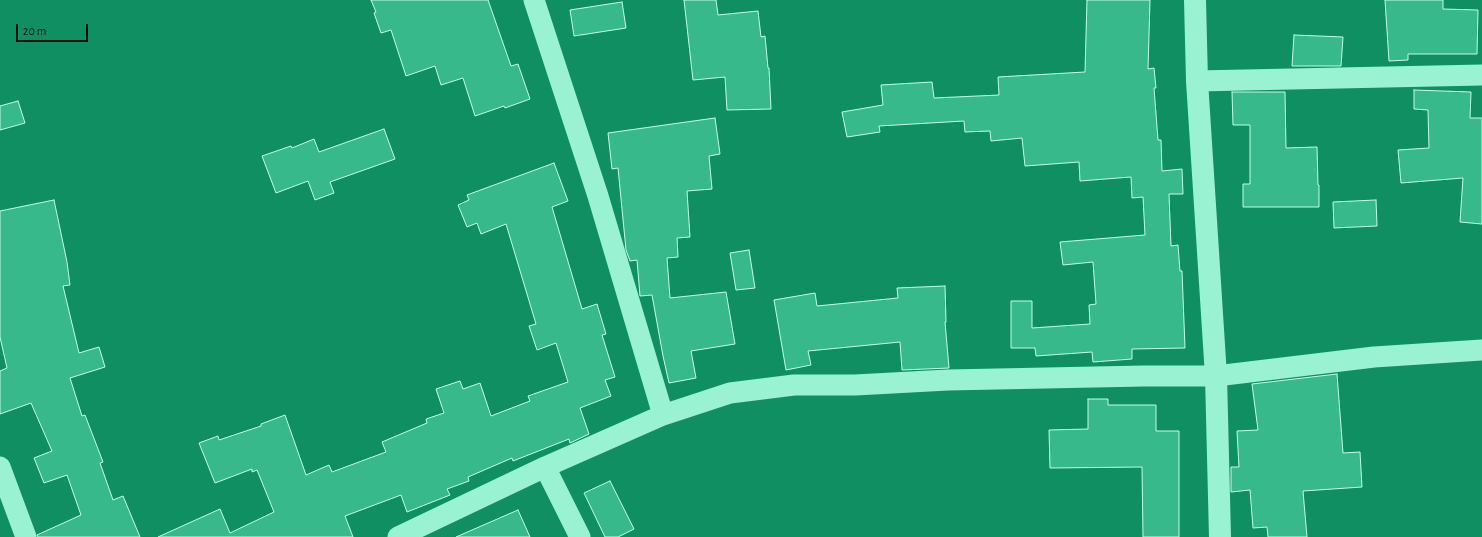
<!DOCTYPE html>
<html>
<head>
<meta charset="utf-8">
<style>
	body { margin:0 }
	#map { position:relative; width:1482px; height:537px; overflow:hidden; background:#108f63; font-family:"Alegreya Sans",sans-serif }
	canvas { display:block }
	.scale { position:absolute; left:16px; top:24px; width:72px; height:18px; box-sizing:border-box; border:2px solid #111; border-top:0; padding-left:5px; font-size:12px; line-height:14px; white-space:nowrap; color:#111; -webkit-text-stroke:3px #108f63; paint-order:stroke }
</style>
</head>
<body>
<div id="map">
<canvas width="1482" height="537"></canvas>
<div class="scale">20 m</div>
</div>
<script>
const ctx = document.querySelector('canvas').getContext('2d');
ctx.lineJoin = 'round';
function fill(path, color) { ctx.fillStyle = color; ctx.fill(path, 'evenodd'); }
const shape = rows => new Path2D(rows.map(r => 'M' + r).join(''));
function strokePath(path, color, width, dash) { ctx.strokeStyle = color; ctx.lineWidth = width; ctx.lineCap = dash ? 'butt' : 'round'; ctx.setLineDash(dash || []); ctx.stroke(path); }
const building = shape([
	[371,0,488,0,511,66,518,64,530,99,505,108,504,106,475,116,463,78,441,85,435,66,406,76,391,30,381,33,374,13,376,12,371,0],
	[684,0,716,0,718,15,758,11,761,37,765,36,768,68,769,68,771,109,727,110,725,77,693,80,684,0],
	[1087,0,1150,0,1148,69,1154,68,1156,88,1154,88,1158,140,1161,140,1162,171,1182,169,1183,194,1169,194,1171,246,1178,245,1180,271,1182,271,1185,348,1132,349,1132,359,1093,362,1092,352,1036,356,1035,348,1011,348,1011,301,1032,301,1032,328,1090,324,1089,305,1096,304,1093,262,1063,265,1060,242,1145,235,1143,197,1132,198,1131,177,1080,181,1079,162,1025,166,1022,138,991,141,990,131,965,132,964,121,879,126,880,132,847,137,842,112,883,105,881,85,932,82,934,98,999,95,998,77,1085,72,1087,0],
	[1385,0,1443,0,1443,9,1478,10,1477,54,1408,54,1408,60,1389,61,1385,0],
	[622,2,626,28,574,36,570,10,622,2],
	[1294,35,1343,37,1341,66,1292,66,1294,35],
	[1414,90,1471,92,1470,118,1482,118,1482,224,1460,222,1463,178,1401,183,1398,150,1429,148,1428,110,1414,109,1414,90],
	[1232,92,1285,92,1286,148,1317,147,1318,185,1319,185,1319,207,1243,207,1243,184,1250,184,1250,125,1233,125,1232,92],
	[18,101,25,123,0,130,0,106,18,101],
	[715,118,720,154,709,156,712,189,687,191,690,237,677,238,678,257,667,258,670,298,726,292,735,344,691,351,696,378,669,383,663,356,652,295,640,296,637,260,630,261,626,250,618,168,612,169,608,133,715,118],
	[384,129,395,159,330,182,334,193,315,200,308,181,276,193,262,156,291,146,292,148,314,139,319,152,384,129],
	[554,163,568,201,552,207,582,309,597,304,606,334,602,335,615,377,605,380,611,396,580,408,589,434,570,443,569,439,513,461,512,458,468,477,469,481,447,489,450,495,407,512,401,495,345,516,353,537,158,537,220,509,230,533,274,512,257,470,252,472,252,469,215,483,199,443,218,436,219,440,261,426,261,424,285,415,306,475,329,465,332,472,386,452,382,442,427,423,426,419,444,413,436,389,460,381,463,389,480,383,491,416,530,401,528,396,568,382,556,343,537,350,529,326,536,324,506,224,481,234,477,223,467,227,458,205,469,200,467,195,554,163],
	[54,200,67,262,70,285,63,286,79,353,99,347,105,367,70,378,82,416,85,415,103,462,100,463,113,500,123,496,140,537,38,537,37,535,81,515,67,475,44,483,34,458,52,451,31,403,0,414,0,371,7,368,0,337,0,211,54,200],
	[1376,200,1377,226,1334,228,1333,202,1376,200],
	[749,250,755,288,736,290,730,253,749,250],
	[945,286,946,322,945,322,949,368,902,370,900,342,808,351,811,365,786,370,774,300,815,293,817,306,898,298,897,288,945,286],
	[1337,374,1343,453,1360,452,1362,487,1303,491,1307,537,1268,537,1267,527,1253,528,1250,490,1231,492,1231,467,1239,467,1237,431,1258,430,1252,384,1337,374],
	[1088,399,1108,399,1108,405,1156,405,1156,431,1179,431,1179,537,1143,537,1142,467,1050,468,1049,430,1088,429,1088,399],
	[610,481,634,529,618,537,605,537,584,493,610,481],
	[518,510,530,537,456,537,518,510]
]);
fill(building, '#38b98b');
strokePath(building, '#c1fde7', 1);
strokePath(shape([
	[534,0,598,196,663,415],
	[1197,81,1482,75],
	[0,467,26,537],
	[545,467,580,537],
	[398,537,545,467,663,415,730,393,794,385,855,385,948,380,1144,376,1216,376,1374,357,1482,350]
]), '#99f3d3', 21);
strokePath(shape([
	[1195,0,1197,81,1216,376,1220,537]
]), '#99f3d3', 22);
</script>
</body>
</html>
